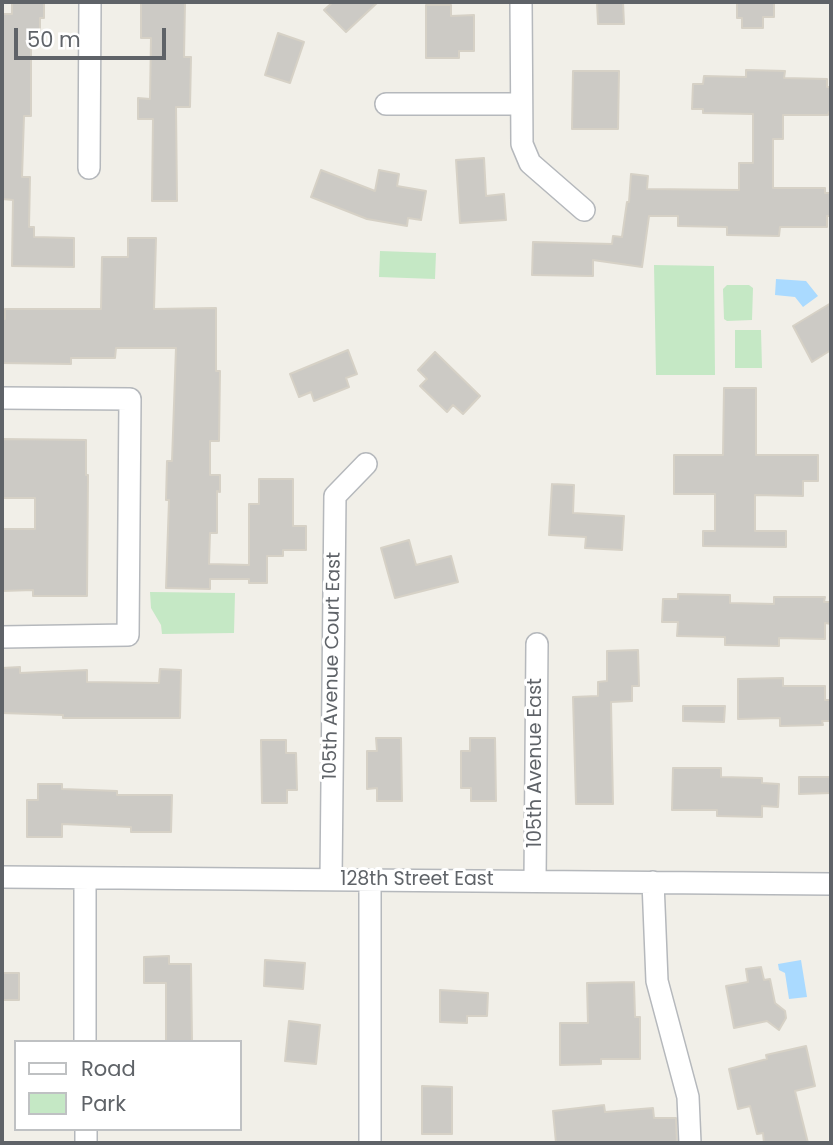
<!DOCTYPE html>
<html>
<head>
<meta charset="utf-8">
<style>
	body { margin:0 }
	#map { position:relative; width:833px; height:1145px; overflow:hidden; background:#f1efe8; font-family:Poppins,sans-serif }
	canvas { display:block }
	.frame { position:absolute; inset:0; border:4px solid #5f6368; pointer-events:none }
	.legend { position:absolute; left:14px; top:1040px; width:228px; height:91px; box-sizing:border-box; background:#fff; border:2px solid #bfc1c3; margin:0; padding:9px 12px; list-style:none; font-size:21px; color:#5f6368 }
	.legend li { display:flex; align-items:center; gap:14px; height:35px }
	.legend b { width:35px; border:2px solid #bfc1c3 }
	.scale { position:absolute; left:14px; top:28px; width:152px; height:32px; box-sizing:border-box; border:4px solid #5f6368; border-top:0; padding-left:9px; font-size:21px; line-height:24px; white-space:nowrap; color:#5f6368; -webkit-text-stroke:5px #fff; paint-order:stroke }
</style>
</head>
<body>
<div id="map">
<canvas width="833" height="1145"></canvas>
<div class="frame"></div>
<ul class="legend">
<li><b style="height:9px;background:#fff"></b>Road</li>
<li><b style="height:19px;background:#c5e8c5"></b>Park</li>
</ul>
<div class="scale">50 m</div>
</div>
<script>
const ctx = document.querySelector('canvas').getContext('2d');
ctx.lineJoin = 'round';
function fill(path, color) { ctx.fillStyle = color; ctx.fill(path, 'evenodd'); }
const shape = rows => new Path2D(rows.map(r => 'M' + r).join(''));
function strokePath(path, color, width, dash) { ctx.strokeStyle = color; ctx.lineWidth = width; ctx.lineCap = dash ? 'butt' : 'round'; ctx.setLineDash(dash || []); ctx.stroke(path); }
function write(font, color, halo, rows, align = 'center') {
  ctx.font = font + ' Poppins,sans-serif'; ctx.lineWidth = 6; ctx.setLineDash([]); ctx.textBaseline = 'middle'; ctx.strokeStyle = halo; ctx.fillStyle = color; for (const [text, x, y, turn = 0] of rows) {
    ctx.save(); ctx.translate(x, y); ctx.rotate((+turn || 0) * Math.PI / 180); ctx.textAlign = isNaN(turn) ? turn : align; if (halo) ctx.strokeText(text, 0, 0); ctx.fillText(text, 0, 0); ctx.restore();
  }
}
fill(shape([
	[380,251,436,253,435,279,379,277],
	[654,265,714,266,715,375,656,375],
	[727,285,749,285,753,288,752,320,727,321,724,319,723,289],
	[735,330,761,330,762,368,735,368],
	[150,592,235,593,234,633,162,634,161,625,151,608]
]), '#c5e8c5');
fill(shape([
	[776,279,806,281,818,296,803,307,795,297,775,295],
	[801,960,807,997,789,999,785,973,779,970,778,964]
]), '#aadaff');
const building = shape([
	[12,2,44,2,44,18,40,18,40,35,31,35,31,116,24,116,22,177,30,177,29,227,34,227,34,237,74,238,74,267,12,266,13,200,2,199,2,14,12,14,12,2],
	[141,2,185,2,184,57,191,57,190,107,176,107,177,201,152,201,153,119,138,119,138,98,150,99,151,38,141,38,141,2],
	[333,2,378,2,346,32,324,10,333,2],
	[597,2,623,2,624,24,598,24,597,2],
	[737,2,774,2,774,17,763,17,763,28,742,28,742,18,737,18,737,2],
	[426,5,451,5,451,16,474,15,474,51,459,51,459,58,426,58,426,5],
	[278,33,304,42,290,83,265,75,278,33],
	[746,70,785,71,784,78,827,79,827,87,831,87,831,112,829,112,828,115,783,115,783,139,773,139,773,188,825,188,825,193,831,193,831,216,827,216,827,227,780,227,779,236,727,235,727,227,678,226,678,216,649,216,642,267,593,260,593,276,532,275,533,242,612,244,613,236,622,237,627,202,629,202,631,174,648,176,647,189,739,190,739,163,753,163,753,114,703,113,703,109,692,109,693,84,703,84,704,76,746,77,746,70],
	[573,71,619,71,618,129,572,129,573,71],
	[484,158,486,196,504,194,506,220,460,223,456,160,484,158],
	[321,170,375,191,379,170,399,174,397,186,426,191,421,220,408,218,407,226,367,219,311,197,321,170],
	[128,238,156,238,154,309,216,308,216,371,220,371,219,441,210,441,210,475,220,475,220,492,217,491,217,533,210,533,209,564,249,565,249,504,259,504,259,479,293,479,293,526,306,526,306,550,283,550,283,556,267,556,267,583,249,583,249,579,210,579,210,589,166,588,169,500,166,500,167,461,172,461,176,348,116,348,115,358,71,358,71,364,2,363,2,319,5,319,5,309,101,309,102,257,128,257,128,238],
	[831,303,831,350,812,362,793,326,831,303],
	[348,350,357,374,346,378,349,387,314,401,311,392,299,397,290,374,348,350],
	[435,352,480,396,463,414,453,405,447,412,420,386,427,379,418,370,435,352],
	[724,388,756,388,756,455,818,455,818,481,803,481,803,496,755,495,755,531,786,531,786,547,703,546,703,531,715,531,715,494,674,494,674,455,723,455,724,388],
	[2,439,86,440,86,475,88,475,87,596,33,596,33,590,2,591,2,529,35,529,35,498,2,498,2,439],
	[552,484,574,485,573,513,624,516,622,550,585,548,586,537,549,535,552,484],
	[409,540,416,565,451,556,458,582,395,598,381,548,409,540],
	[678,594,730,595,730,603,774,604,774,597,825,597,824,602,831,602,831,624,825,623,825,639,779,638,779,646,725,645,725,637,677,636,678,622,662,622,663,599,678,599,678,594],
	[638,650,639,686,632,686,632,701,611,702,613,804,576,804,573,697,598,696,598,682,607,681,607,651,638,650],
	[20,667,20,673,87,670,87,682,159,683,160,669,181,670,180,718,63,718,63,715,2,713,2,668,20,667],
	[783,678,783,686,825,686,825,700,831,700,831,721,822,721,823,725,780,726,780,718,738,719,738,679,783,678],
	[683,706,725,706,724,722,683,721,683,706],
	[376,738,401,738,402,801,377,801,377,788,367,789,367,751,377,751,376,738],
	[470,738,495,738,496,801,471,801,471,788,461,788,461,751,470,751,470,738],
	[261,740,286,740,286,753,296,753,297,790,287,790,287,803,262,803,261,740],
	[673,768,721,768,721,777,762,778,762,783,779,784,778,807,762,806,762,817,717,816,717,810,672,810,673,768],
	[799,777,831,777,831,793,799,794,799,777],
	[38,784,62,784,62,789,117,791,117,795,172,795,171,832,131,832,131,827,62,824,62,837,27,837,27,800,38,800,38,784],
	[169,956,169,964,191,964,192,1042,166,1042,166,983,144,983,144,957,169,956],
	[265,960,305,963,303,989,264,986,265,960],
	[761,967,764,980,770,979,775,1003,785,1011,786,1018,779,1030,767,1021,734,1028,726,986,748,982,746,969,761,967],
	[2,973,19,973,19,1000,2,1000,2,973],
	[634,982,635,1017,640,1017,640,1059,601,1059,601,1064,560,1065,560,1023,588,1023,587,983,634,982],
	[440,990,488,993,487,1016,467,1016,467,1023,440,1022,440,990],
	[289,1021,320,1025,316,1064,285,1061,289,1021],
	[806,1046,815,1086,795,1091,808,1143,764,1143,763,1133,757,1134,750,1106,738,1109,729,1069,767,1059,766,1055,806,1046],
	[422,1086,452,1087,452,1134,422,1134,422,1086],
	[604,1105,605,1112,653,1108,654,1118,676,1118,677,1143,556,1143,553,1111,604,1105]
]);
fill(building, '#cccac5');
strokePath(building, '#d6d1c6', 2);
const minor = shape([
	[521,2,522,144,530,163,584,210],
	[386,104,520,104],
	[89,168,90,2],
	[2,398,130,399,128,635,2,637],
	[2,877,831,884],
	[85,878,85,1042],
	[331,879,335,496,366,464],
	[535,881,537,644],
	[653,882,657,981,688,1097,690,1143],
	[86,1129,86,1143],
	[370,1143,370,880]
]);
strokePath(minor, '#b5b8bc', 24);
strokePath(minor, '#fff', 21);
write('19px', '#5f6368', '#fff', [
	["105th Avenue Court East",333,666,-89],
	["105th Avenue East",536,763,-90],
	["128th Street East",417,880]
]);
</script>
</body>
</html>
